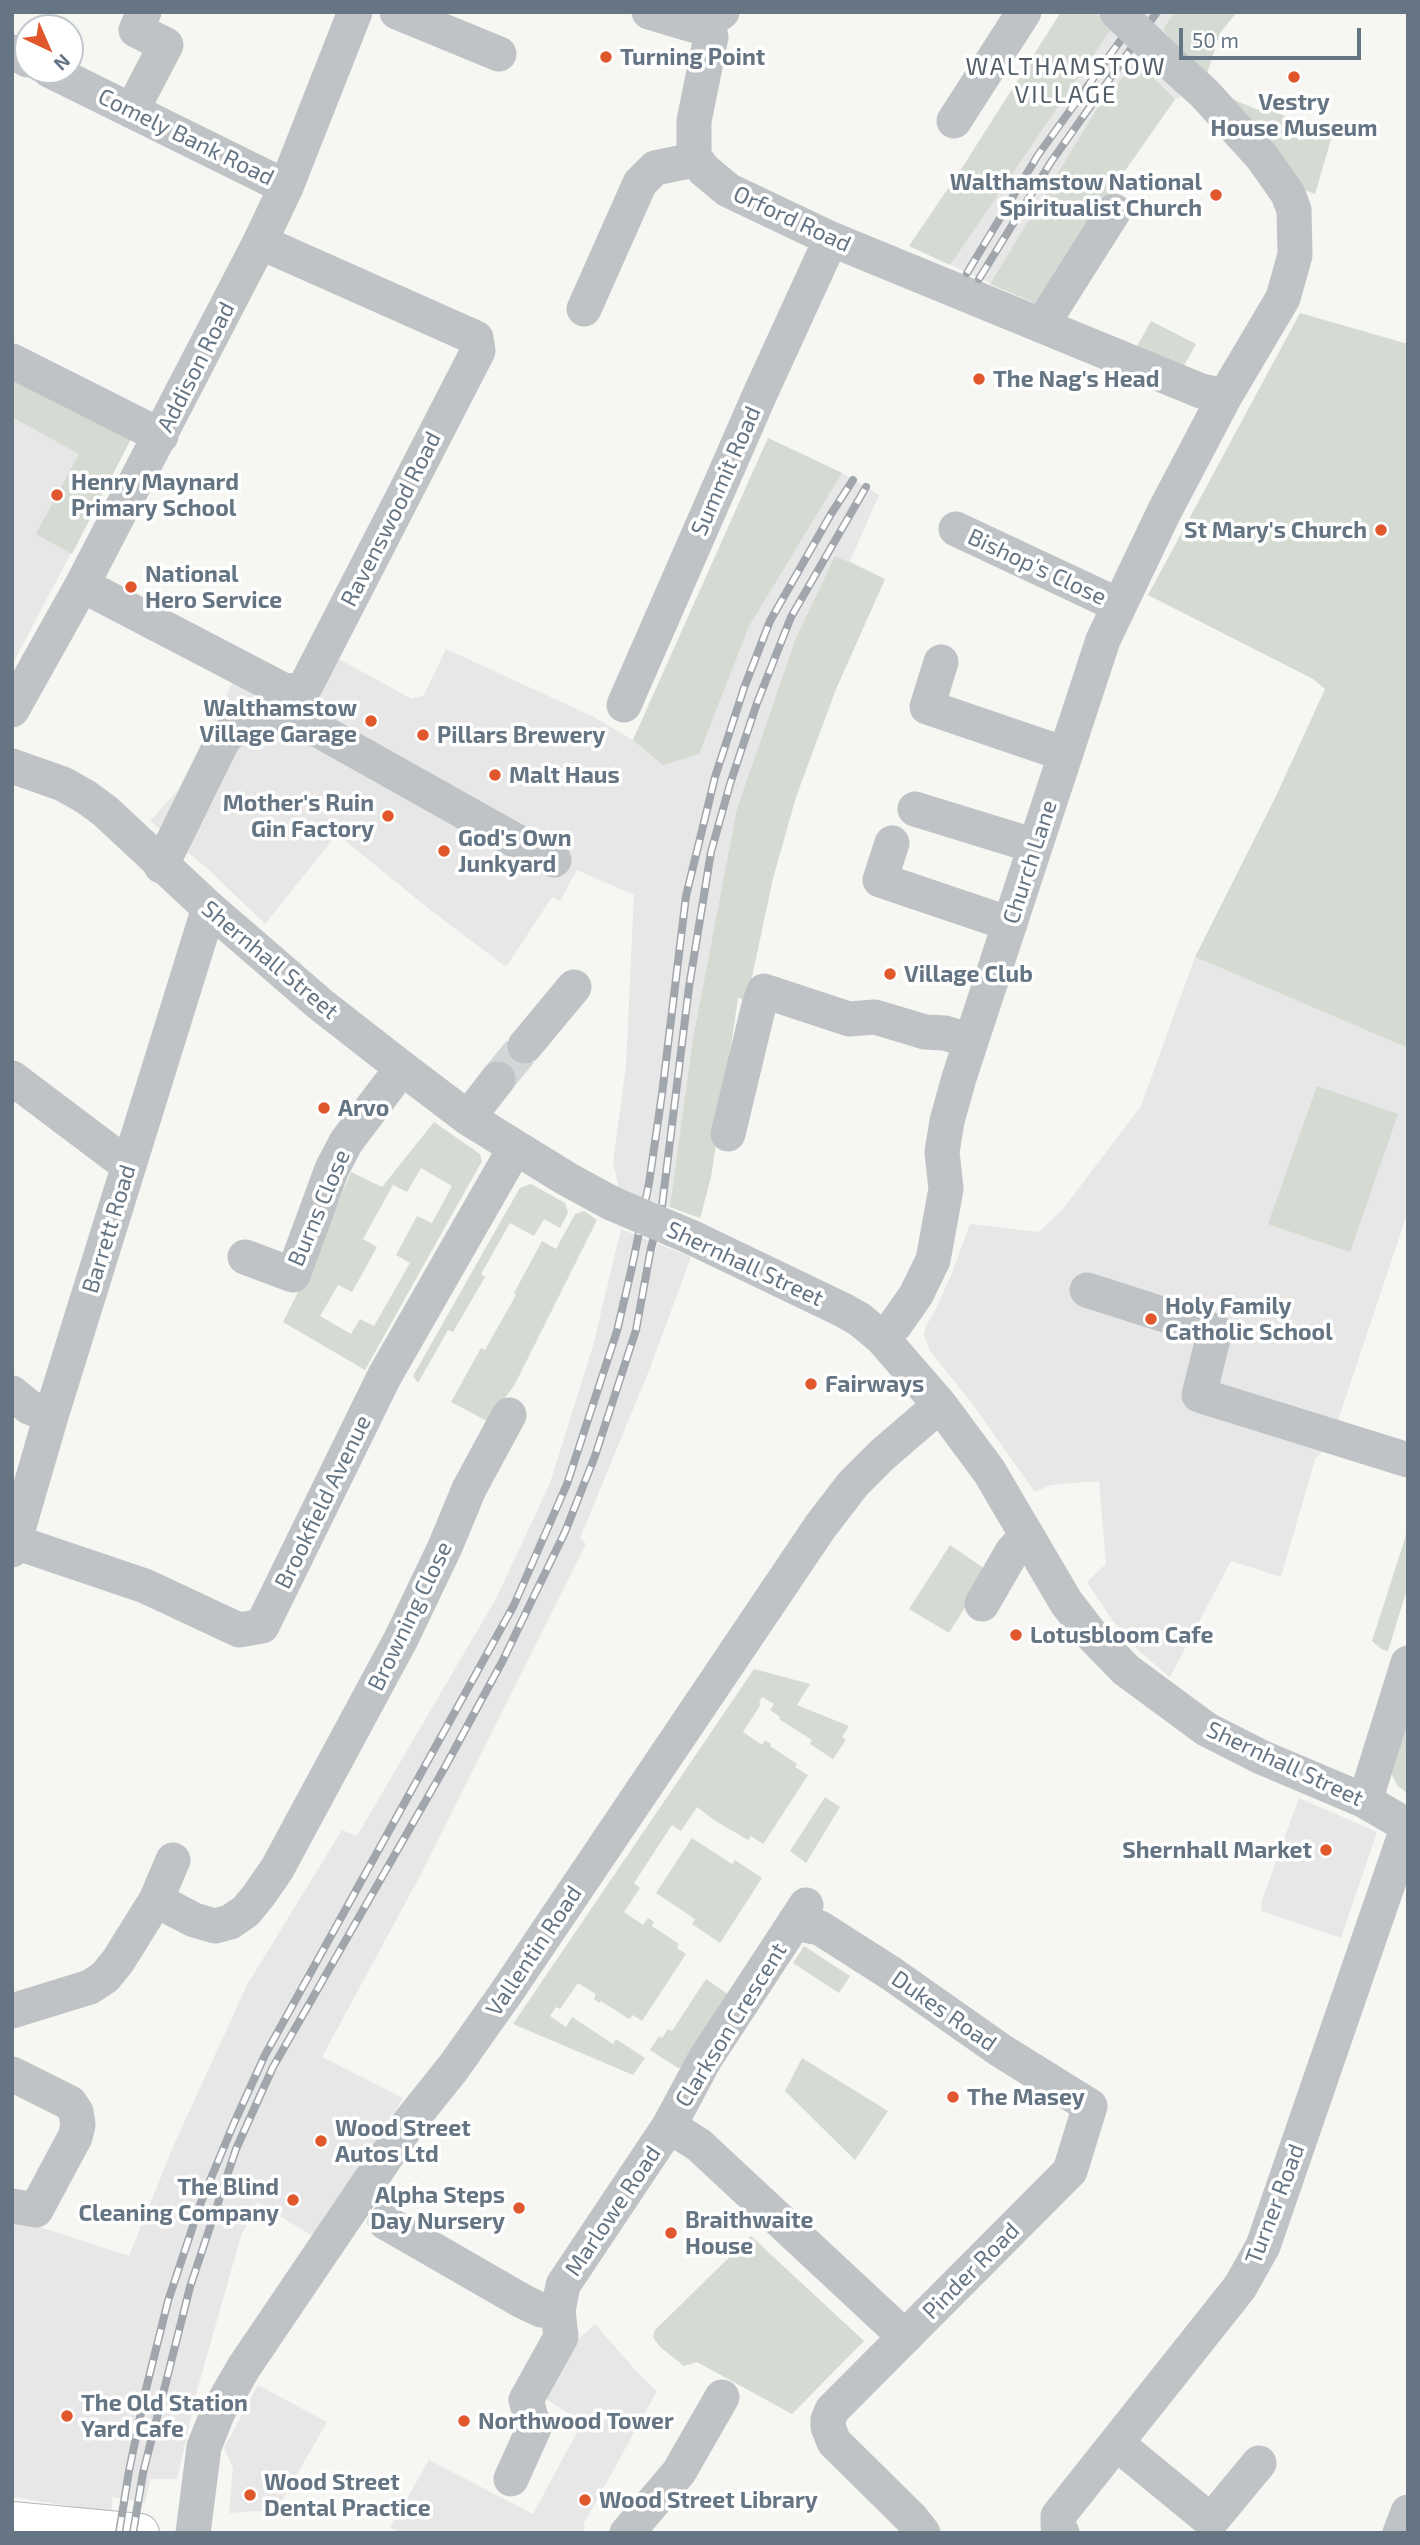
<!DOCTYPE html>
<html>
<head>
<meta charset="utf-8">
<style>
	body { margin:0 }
	#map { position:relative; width:1420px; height:2545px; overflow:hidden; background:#f6f6f2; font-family:"Exo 2",sans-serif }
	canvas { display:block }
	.frame { position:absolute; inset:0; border:14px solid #657583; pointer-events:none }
	.north { position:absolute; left:14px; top:14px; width:70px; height:70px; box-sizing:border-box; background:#fff; border:2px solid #c1c8cd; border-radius:50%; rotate:136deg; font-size:19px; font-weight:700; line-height:28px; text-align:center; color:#657583 }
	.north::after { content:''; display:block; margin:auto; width:24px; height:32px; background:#df572a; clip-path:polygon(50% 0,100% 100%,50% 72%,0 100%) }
	.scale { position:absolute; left:1179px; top:28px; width:182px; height:32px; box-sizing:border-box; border:4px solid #657583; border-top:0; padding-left:9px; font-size:21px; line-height:24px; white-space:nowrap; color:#657583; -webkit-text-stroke:5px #fff; paint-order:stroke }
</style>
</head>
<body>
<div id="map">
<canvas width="1420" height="2545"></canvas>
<div class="frame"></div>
<div class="north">N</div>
<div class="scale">50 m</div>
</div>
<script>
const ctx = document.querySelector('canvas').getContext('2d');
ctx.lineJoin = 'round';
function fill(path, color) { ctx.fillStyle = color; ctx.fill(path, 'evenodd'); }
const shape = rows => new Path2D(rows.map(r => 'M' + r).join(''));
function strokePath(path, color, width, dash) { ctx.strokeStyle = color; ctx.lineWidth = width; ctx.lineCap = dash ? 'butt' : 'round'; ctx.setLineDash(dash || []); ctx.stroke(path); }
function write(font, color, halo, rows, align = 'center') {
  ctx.font = font + ' "Exo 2",sans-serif'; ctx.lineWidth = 7; ctx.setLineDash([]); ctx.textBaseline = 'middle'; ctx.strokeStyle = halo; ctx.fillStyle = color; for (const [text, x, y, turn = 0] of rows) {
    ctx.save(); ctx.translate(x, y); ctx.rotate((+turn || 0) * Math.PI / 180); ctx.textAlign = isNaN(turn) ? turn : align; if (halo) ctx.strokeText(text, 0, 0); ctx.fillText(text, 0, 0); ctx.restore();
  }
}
fill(shape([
	[1061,12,1237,12,1220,33,1204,83,1175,100,1096,212,1039,305,909,246,962,168],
	[12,378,132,437,12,665],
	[768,438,842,473,879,495,850,561,885,579,836,689,796,797,773,878,747,1000,738,998,711,1177,700,1218,619,1189,613,1162,626,1066,634,895,577,870,560,901,552,897,506,967,429,909,337,834,265,924,208,869,150,821,178,790,233,682,264,699,312,708,337,658,412,699,424,695,446,649,592,716,633,740],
	[1195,957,1408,1048,1408,1211,1330,1444,1315,1459,1281,1577,1231,1561,1170,1677,1139,1651,1113,1621,1087,1582,1106,1564,1099,1481,1051,1485,1035,1492,971,1402,930,1351,924,1335,926,1326,935,1311,952,1273,970,1224,1039,1232,1063,1209,1141,1106],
	[621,1229,691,1257,650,1368,580,1538,586,1544,421,1874,322,2057,403,2098,319,2240,257,2202,241,2236,198,2387,177,2479,150,2479,145,2503,112,2497,112,2516,86,2512,75,2507,12,2497,12,2218,129,2256,173,2147,247,1985,342,1830,357,1836,497,1597,550,1483,593,1346],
	[1299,1798,1377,1832,1341,1938,1261,1911,1262,1900],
	[595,2324,638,2373,657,2391,583,2525,585,2527,582,2533,405,2533,390,2528,429,2460,533,2514,582,2423,541,2395,552,2363],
	[258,2385,327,2422,283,2499,271,2510,229,2513,233,2468,224,2448]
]), '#e6e7e6');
fill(shape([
	[1061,12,1095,12,1111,29,950,265,909,246,962,168],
	[1175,12,1237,12,1220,33,1204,83,1163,29],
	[1136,61,1175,99,1096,212,1039,305,990,284,1097,109],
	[1230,98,1258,110,1261,106,1332,136,1315,194,1301,189],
	[1300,313,1408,344,1408,1048,1195,957,1277,794,1325,689,1313,679,1148,595],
	[1151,321,1196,344,1181,371,1135,350],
	[12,378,132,437,72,554,36,534,79,454,12,417],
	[768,438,842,473,749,626,699,754,663,765,633,740],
	[835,556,885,579,836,689,796,797,773,878,747,1000,738,998,711,1177,700,1218,670,1207,693,1039,737,809,796,638],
	[1317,1086,1398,1114,1350,1252,1268,1224],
	[434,1122,480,1154,482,1161,365,1370,283,1322,318,1252,351,1172,382,1187],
	[421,1168,452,1186,432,1223,417,1216,396,1255,410,1263,374,1326,360,1319,351,1334,320,1316,338,1285,352,1292,377,1247,363,1239,393,1185,407,1192],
	[531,1184,565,1203,568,1213,560,1228,544,1219,534,1236,510,1223,481,1274,485,1277,453,1332,448,1330,418,1383,413,1376,502,1219,520,1188],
	[584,1211,597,1220,514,1386,487,1421,451,1402,481,1348,485,1350,516,1295,514,1293,542,1241,556,1249,575,1214],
	[1408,1529,1408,1586,1388,1651,1381,1649,1372,1641],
	[950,1545,985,1569,969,1601,949,1633,909,1609],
	[754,1669,810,1684,797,1705,849,1726,842,1737,846,1740,833,1759,810,1744,812,1740,779,1719,780,1717,770,1710,774,1704,762,1697,759,1703,761,1704,743,1732,762,1745,765,1740,771,1744,770,1746,797,1764,795,1767,808,1775,766,1840,763,1844,751,1836,748,1840,714,1820,697,1807,681,1831,672,1825,634,1883,640,1888,624,1912,643,1925,648,1918,654,1922,652,1926,679,1944,677,1948,686,1954,642,2021,633,2015,629,2019,601,2001,599,2003,594,1999,596,1994,578,1983,560,2009,556,2007,550,2016,566,2027,572,2017,613,2044,616,2039,645,2058,633,2075,513,2024],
	[1408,1716,1408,1794,1397,1785,1392,1775,1393,1761],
	[825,1797,840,1807,806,1863,790,1851],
	[692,1838,732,1864,735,1860,762,1878,720,1943,692,1924,695,1919,656,1893],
	[804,1946,850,1976,839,1993,793,1963],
	[706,1979,729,1995,683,2067,678,2068,650,2050,659,2036,662,2038,668,2029,672,2031],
	[802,2058,888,2111,855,2160,785,2091],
	[751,2236,864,2341,792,2414,697,2362,684,2366,660,2347,653,2337,655,2330]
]), '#d5dbd2');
strokePath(shape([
	[498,1079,525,1046]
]), '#d2d6d6', 35, [35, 18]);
const major = shape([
	[12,2521,140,2533]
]);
strokePath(major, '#b2b7ba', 40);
strokePath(shape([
	[397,12,499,54],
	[649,12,696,26,707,23,722,12],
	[707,23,711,37,694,121,694,157,704,170,728,190,831,239,1201,391,1225,396],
	[12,52,28,60],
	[49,70,286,187],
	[132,110,166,45,136,30,144,12],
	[954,121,1024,12],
	[584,309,640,183,655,168,684,162,694,157],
	[1042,325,1114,211],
	[12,361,161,436],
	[956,529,1118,605],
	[82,585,285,691,300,690,305,687,478,351,476,338,260,242],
	[941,662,927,707,1065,754],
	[624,705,760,394,831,239],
	[12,710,82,585,260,242,286,187,355,12],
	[12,766,63,784,86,797,105,811,209,908,320,1004,402,1068,468,1118,567,1179,611,1203],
	[915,809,1035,846],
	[892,843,880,880,1010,924],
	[161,866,224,738,249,718,288,721,320,731,525,846,554,860],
	[525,1046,574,987],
	[12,1078,117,1157,130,1159],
	[468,1118,498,1079],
	[728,1134,759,1005,764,991,849,1019,875,1017,925,1032,945,1033,971,1041],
	[693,1238,843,1310,859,1319,882,1338,940,1405,989,1471,1066,1602,1089,1632,1126,1670,1206,1729,1261,1757,1365,1801,1408,1826],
	[245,1257,293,1275,332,1169,346,1142,402,1068],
	[1087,1290,1215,1331,1199,1395,1408,1460],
	[882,1338,895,1325,916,1295,933,1260,946,1189,942,1152,947,1121,959,1078,1103,640,1164,512,1225,396,1283,298,1295,255,1294,210,1288,194,1262,157,1204,93,1165,58],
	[12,1393,29,1407,51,1416],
	[15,1542,145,1586,239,1630,262,1626,384,1377,515,1148],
	[12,1550,51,1416,209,908],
	[982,1604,1012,1552,1026,1536],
	[1365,1801,1408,1663],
	[156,1900,194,1920,215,1926,230,1922,246,1911,259,1895,277,1869,401,1639,445,1547,469,1489,509,1415],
	[794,1923,820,1928,892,1974,1000,2050,1090,2106,1070,2171,832,2410,828,2420,828,2427,834,2442,912,2519,923,2533],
	[12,2011,90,1987,105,1977,118,1961,156,1900,173,1860],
	[12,2074,70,2103,76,2112,78,2125,75,2137,36,2210,12,2206],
	[669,2126,699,2145,905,2337],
	[385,2222,524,2302,541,2310,558,2311,563,2285,669,2126,705,2059,806,1905],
	[1116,2443,1211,2521,1259,2463],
	[511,2479,534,2428,526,2400,561,2337,558,2311],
	[193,2533,204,2447,218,2412,244,2367,409,2123,453,2068,504,1996,820,1527,853,1484,882,1455,940,1405],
	[627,2533,679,2472,722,2397],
	[1062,2533,1058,2526,1058,2516,1240,2287,1263,2246,1408,1826],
	[1400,2533,1408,2512]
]), '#bfc3c6', 35);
strokePath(major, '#fff', 38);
const rail = shape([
	[967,273,1038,155,1141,12],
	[979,279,1051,162,1157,12],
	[119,2533,129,2471,145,2393,168,2301,201,2202,234,2123,265,2055,514,1605,567,1484,617,1331,632,1267,649,1183,662,1094,686,896,715,777,744,688,770,621,831,514,853,480],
	[133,2533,143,2473,190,2287,236,2149,273,2067,445,1767,502,1662,565,1532,595,1456,636,1330,651,1248,662,1206,689,987,711,852,730,784,757,703,791,617,866,487]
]);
strokePath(rail, '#a0a6ac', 8);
strokePath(rail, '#fff', 5, [16]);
strokePath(shape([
	[1117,12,1165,58],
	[611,1203,693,1238]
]), '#bfc3c6', 35);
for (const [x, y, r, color] of [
	[606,57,7,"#df572a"],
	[1294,77,7,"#df572a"],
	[1216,195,7,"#df572a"],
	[979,379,7,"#df572a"],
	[57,495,7,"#df572a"],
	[1381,530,7,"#df572a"],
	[131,587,7,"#df572a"],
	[371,721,7,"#df572a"],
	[423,735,7,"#df572a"],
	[495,775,7,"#df572a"],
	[388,816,7,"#df572a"],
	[444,851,7,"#df572a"],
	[890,974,7,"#df572a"],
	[324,1108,7,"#df572a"],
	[1151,1319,7,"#df572a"],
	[811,1384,7,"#df572a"],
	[1016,1635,7,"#df572a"],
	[1326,1850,7,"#df572a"],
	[953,2097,7,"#df572a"],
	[321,2141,7,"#df572a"],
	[293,2200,7,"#df572a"],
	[519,2208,7,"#df572a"],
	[671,2233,7,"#df572a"],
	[67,2416,7,"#df572a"],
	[464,2421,7,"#df572a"],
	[250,2495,7,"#df572a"],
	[585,2500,7,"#df572a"]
]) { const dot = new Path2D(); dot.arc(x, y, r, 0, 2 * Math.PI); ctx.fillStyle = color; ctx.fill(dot); strokePath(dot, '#fff', 2.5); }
write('bold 23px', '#657583', '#fff', [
	["Turning Point",620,57],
	["Vestry",1294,102,"center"],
	["House Museum",1294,128,"center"],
	["Walthamstow National",1202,182,"right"],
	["Spiritualist Church",1202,208,"right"],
	["The Nag's Head",993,379],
	["Henry Maynard",71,482],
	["Primary School",71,508],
	["St Mary's Church",1367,530,"right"],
	["National",145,574],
	["Hero Service",145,600],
	["Walthamstow",357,708,"right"],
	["Village Garage",357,734,"right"],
	["Pillars Brewery",437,735],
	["Malt Haus",509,775],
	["Mother's Ruin",374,803,"right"],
	["Gin Factory",374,829,"right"],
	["God's Own",458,838],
	["Junkyard",458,864],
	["Village Club",904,974],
	["Arvo",338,1108],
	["Holy Family",1165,1306],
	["Catholic School",1165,1332],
	["Fairways",825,1384],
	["Lotusbloom Cafe",1030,1635],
	["Shernhall Market",1312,1850,"right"],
	["The Masey",967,2097],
	["Wood Street",335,2128],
	["Autos Ltd",335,2154],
	["The Blind",279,2187,"right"],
	["Cleaning Company",279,2213,"right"],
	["Alpha Steps",505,2195,"right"],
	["Day Nursery",505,2221,"right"],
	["Braithwaite",685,2220],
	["House",685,2246],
	["The Old Station",81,2403],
	["Yard Cafe",81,2429],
	["Northwood Tower",478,2421],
	["Wood Street",264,2482],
	["Dental Practice",264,2508],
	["Wood Street Library",599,2500]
], 'left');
write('23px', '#657583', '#fff', [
	["Comely Bank Road",186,137,26],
	["Orford Road",792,219,25],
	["Addison Road",196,367,-63],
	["Summit Road",726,471,-66],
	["Ravenswood Road",391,519,-63],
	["Bishop's Close",1037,567,25],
	["Church Lane",1030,862,-72],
	["Shernhall Street",270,960,40],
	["Burns Close",319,1208,-67],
	["Barrett Road",109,1229,-73],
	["Shernhall Street",745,1264,25],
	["Brookfield Avenue",323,1502,-64],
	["Browning Close",410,1616,-64],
	["Shernhall Street",1285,1764,25],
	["Vallentin Road",534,1951,-56],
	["Dukes Road",944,2011,35],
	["Clarkson Crescent",731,2025,-58],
	["Turner Road",1275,2204,-69],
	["Marlowe Road",613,2211,-56],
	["Pinder Road",971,2271,-45]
]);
ctx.letterSpacing = '2px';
write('24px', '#535e68', '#fff', [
	["WALTHAMSTOW",1066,67],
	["VILLAGE",1066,95]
]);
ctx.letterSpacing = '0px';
</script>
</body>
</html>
